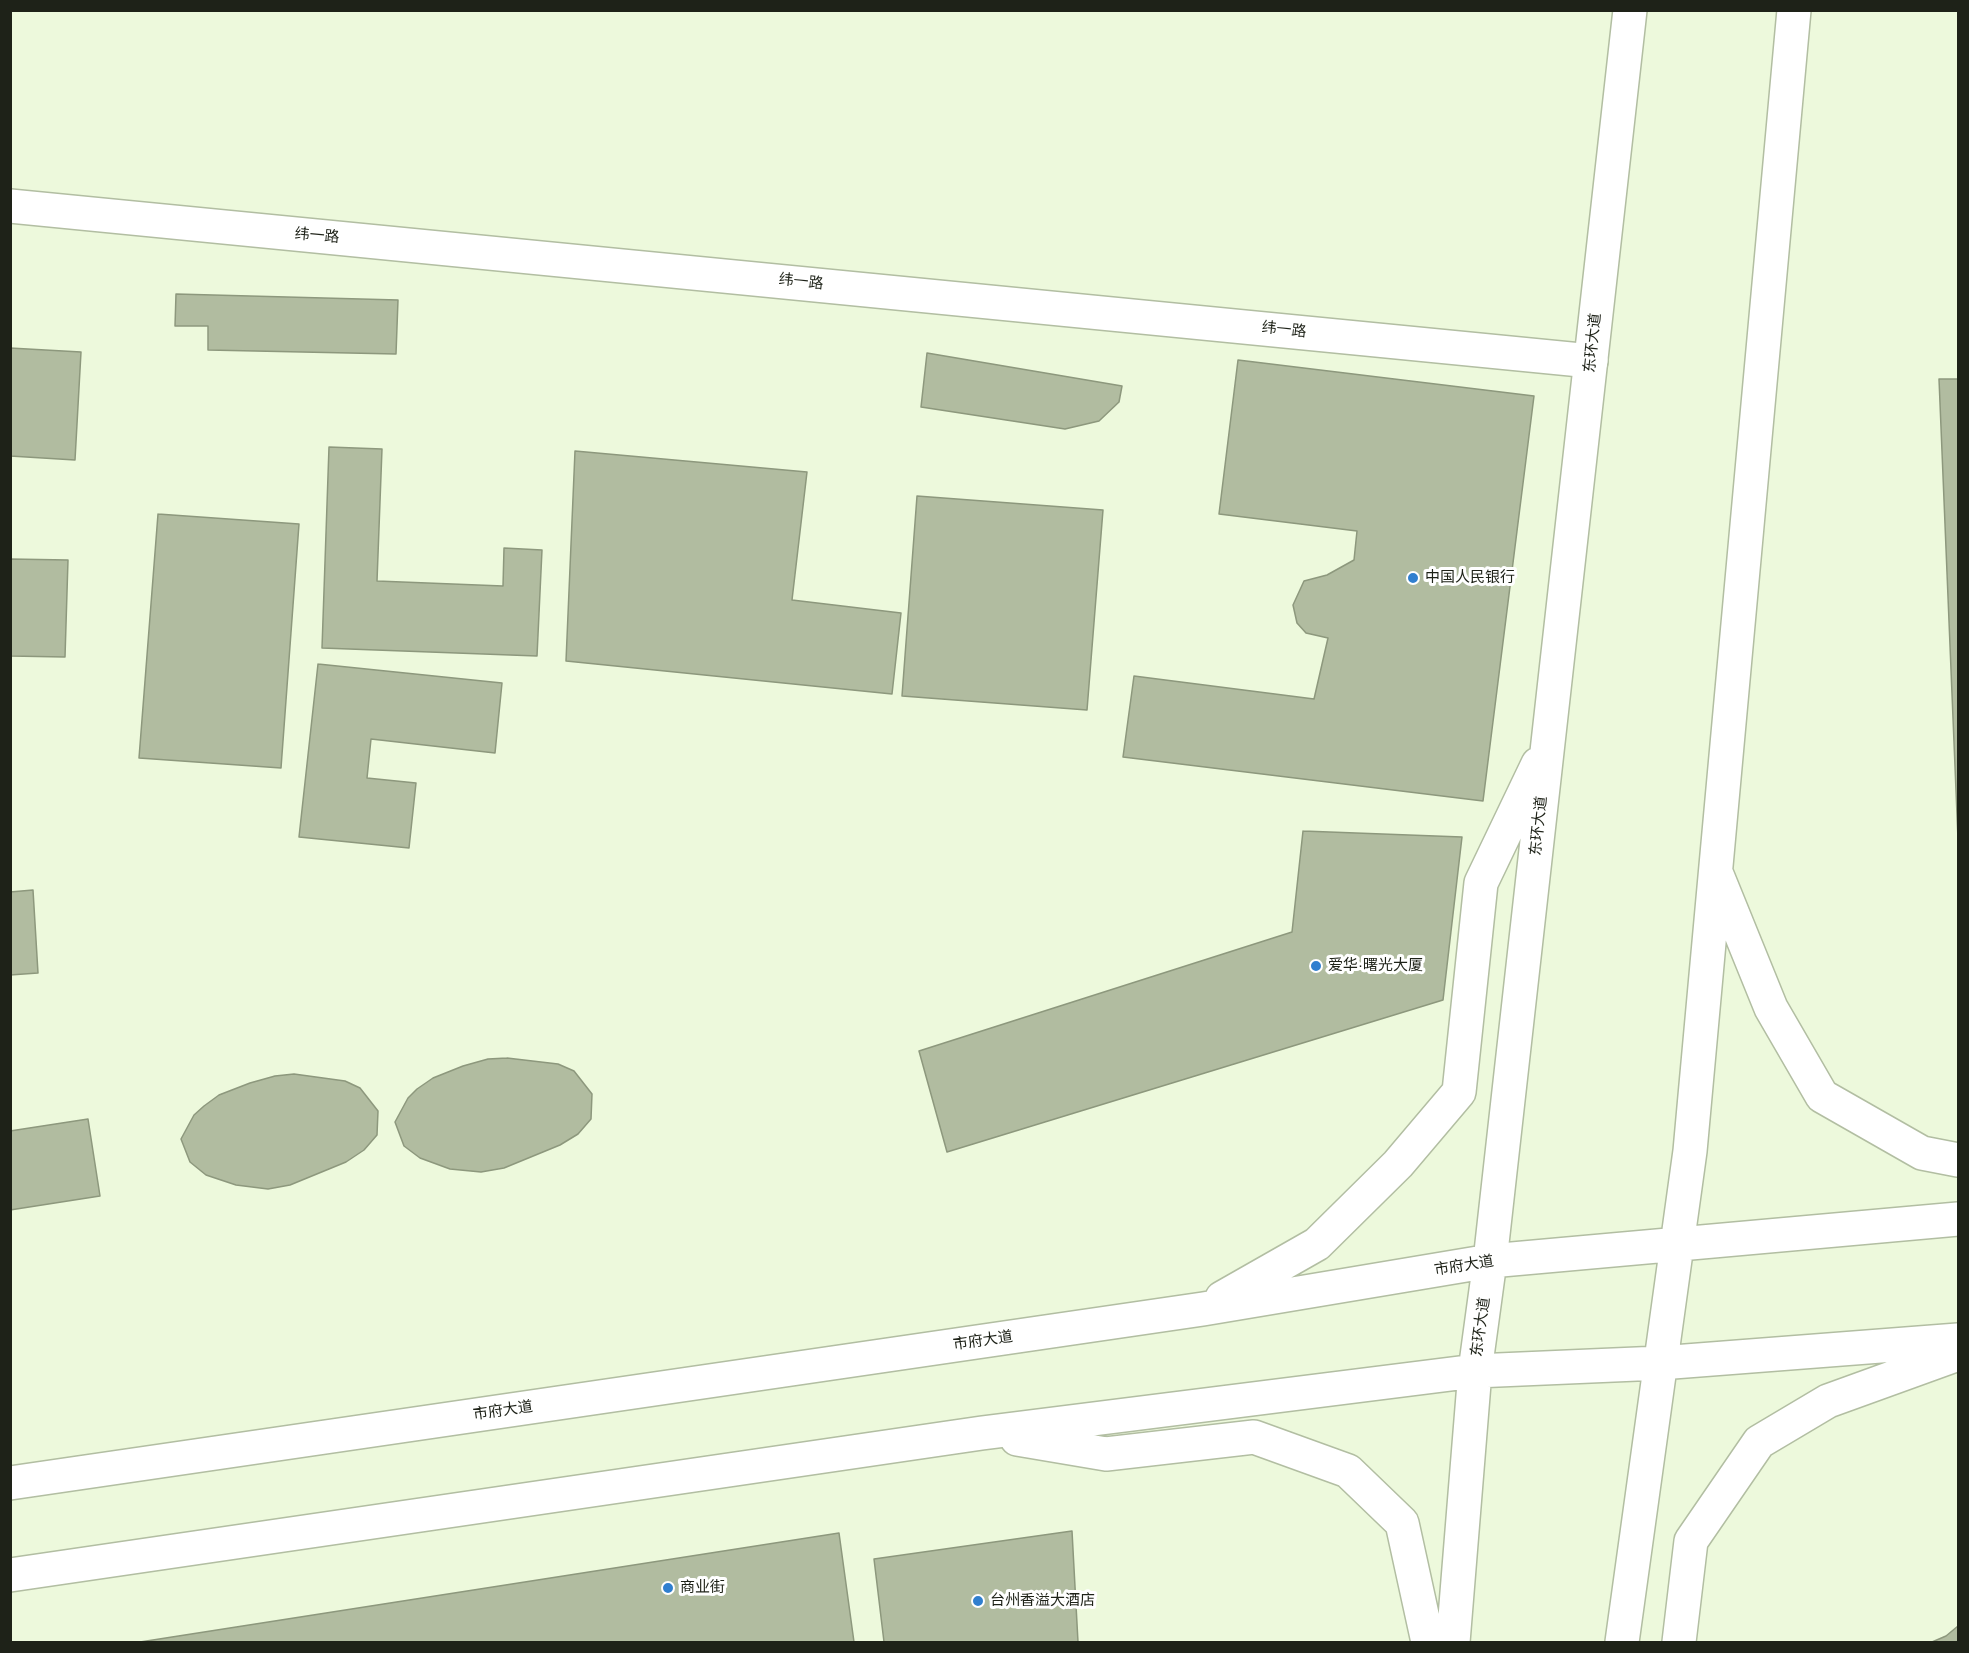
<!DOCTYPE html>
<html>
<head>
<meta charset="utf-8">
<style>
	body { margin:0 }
	#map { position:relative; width:1969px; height:1653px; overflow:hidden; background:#edf9dc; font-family:Helvetica,sans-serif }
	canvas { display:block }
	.frame { position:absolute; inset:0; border:12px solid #1e2218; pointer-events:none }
</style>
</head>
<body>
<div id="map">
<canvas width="1969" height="1653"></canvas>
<div class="frame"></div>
</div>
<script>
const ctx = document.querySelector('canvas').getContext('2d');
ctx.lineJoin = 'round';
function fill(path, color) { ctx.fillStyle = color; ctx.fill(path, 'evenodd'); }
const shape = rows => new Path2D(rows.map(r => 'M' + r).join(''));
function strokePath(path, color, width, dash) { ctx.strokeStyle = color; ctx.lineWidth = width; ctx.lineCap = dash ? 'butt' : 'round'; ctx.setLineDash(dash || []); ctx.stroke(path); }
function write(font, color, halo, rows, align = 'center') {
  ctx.font = font + ' Helvetica,"Noto Sans SC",sans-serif'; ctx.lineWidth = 6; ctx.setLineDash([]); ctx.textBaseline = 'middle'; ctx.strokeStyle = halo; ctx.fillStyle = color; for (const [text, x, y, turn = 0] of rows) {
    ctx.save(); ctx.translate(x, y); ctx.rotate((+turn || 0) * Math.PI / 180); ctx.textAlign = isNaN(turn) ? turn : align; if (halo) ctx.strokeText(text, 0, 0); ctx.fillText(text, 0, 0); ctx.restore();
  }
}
const building = shape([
	[176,294,398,300,396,354,208,350,208,326,175,326,176,294],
	[10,348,81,352,75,460,10,456,10,348],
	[927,353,1122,386,1119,402,1099,421,1065,429,921,407,927,353],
	[1238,360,1534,396,1483,801,1123,757,1134,676,1314,699,1328,638,1306,633,1297,623,1293,605,1304,581,1327,575,1354,560,1357,531,1219,514,1238,360],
	[1939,379,1958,379,1958,839,1939,379],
	[329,447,382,449,377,581,503,586,504,548,542,550,537,656,322,648,329,447],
	[575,451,807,472,792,600,901,613,892,694,566,661,575,451],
	[917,496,1103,510,1087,710,902,696,917,496],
	[158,514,299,524,281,768,139,758,158,514],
	[10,559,68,560,65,657,10,656,10,559],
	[318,664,502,683,495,753,371,739,367,778,416,783,409,848,299,837,318,664],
	[1303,831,1462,837,1443,1000,947,1152,919,1051,1292,932,1303,831],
	[33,890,38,973,10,975,10,892,33,890],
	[507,1058,558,1064,574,1071,592,1094,591,1119,578,1134,560,1145,504,1168,481,1172,450,1169,420,1158,404,1146,395,1122,408,1098,417,1089,433,1078,463,1066,488,1059,507,1058],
	[294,1074,345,1081,360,1088,378,1111,377,1135,364,1150,346,1162,290,1185,268,1189,236,1185,206,1175,190,1162,181,1139,194,1115,204,1106,219,1095,250,1083,275,1076,294,1074],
	[88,1119,100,1196,10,1210,10,1131,88,1119],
	[1072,1531,1078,1642,884,1642,874,1559,1072,1531],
	[839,1533,854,1642,140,1642,839,1533],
	[1958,1626,1958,1642,1932,1642,1946,1636,1958,1626]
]);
fill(building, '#b1bca0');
strokePath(building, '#8d987d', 1.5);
const minor = shape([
	[10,206,1591,361]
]);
const major = shape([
	[1717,875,1771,1008,1822,1096,1922,1153,1958,1160],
	[1222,1298,1317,1244,1398,1164,1459,1092,1481,883,1538,764],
	[1017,1439,1106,1454,1254,1437,1348,1471,1402,1523,1428,1642],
	[10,1483,1203,1309,1490,1261,1958,1219],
	[10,1575,982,1433,1475,1371,1660,1363,1958,1340],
	[1453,1642,1475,1371,1490,1261,1630,10],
	[1622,1642,1690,1151,1794,10],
	[1679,1642,1691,1541,1759,1442,1828,1401,1958,1354]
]);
strokePath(minor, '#b2bea2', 36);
strokePath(major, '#b2bea2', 36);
strokePath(minor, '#fff', 33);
strokePath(major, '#fff', 33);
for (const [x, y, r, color] of [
	[1413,578,6,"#307fcf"],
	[1316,966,6,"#307fcf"],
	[668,1588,6,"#307fcf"],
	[978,1601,6,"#307fcf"]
]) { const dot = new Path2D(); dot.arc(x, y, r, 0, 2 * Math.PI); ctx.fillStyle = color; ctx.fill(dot); strokePath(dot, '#fff', 2); }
write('15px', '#1e2218', '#fff', [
	["纬一路",317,236,5],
	["纬一路",801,282,6],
	["纬一路",1284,330,6],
	["东环大道",1593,343,-84],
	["东环大道",1539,826,-84],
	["市府大道",1464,1266,-9],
	["东环大道",1481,1327,-82],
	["市府大道",983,1341,-8],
	["市府大道",503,1411,-8]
]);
write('15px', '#1e2218', '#fff', [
	["中国人民银行",1425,578],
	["爱华·曙光大厦",1328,966],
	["商业街",680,1588],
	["台州香溢大酒店",990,1601]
], 'left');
</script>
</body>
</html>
